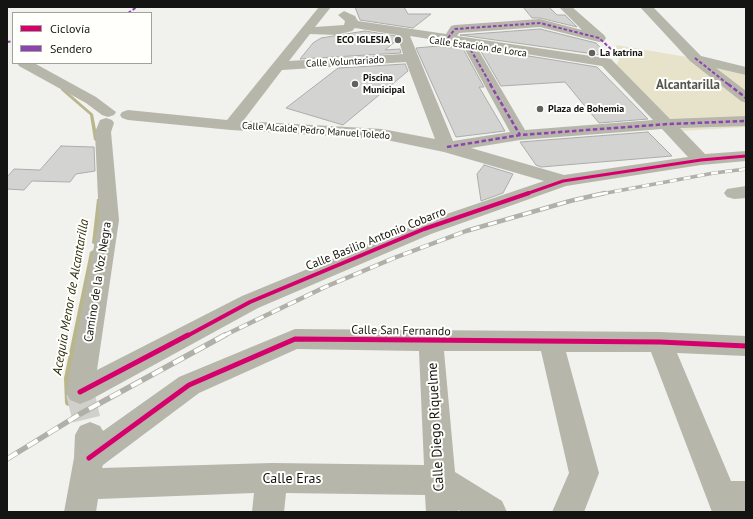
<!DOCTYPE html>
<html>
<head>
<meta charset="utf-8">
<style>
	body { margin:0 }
	#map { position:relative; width:753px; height:519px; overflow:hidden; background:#f1f1ee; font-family:"PT Sans",sans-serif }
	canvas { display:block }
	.frame { position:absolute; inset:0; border:8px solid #141412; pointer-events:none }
	.legend { position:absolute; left:12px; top:12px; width:140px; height:52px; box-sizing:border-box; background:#fffffc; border:1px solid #a1a19e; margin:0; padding:5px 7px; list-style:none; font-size:12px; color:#141412 }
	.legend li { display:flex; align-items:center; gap:8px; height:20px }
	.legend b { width:20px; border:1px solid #a1a19e }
</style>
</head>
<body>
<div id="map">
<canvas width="753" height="519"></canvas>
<div class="frame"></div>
<ul class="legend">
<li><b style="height:5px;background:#d6006c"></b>Ciclovía</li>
<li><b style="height:5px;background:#8e44ad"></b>Sendero</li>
</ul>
</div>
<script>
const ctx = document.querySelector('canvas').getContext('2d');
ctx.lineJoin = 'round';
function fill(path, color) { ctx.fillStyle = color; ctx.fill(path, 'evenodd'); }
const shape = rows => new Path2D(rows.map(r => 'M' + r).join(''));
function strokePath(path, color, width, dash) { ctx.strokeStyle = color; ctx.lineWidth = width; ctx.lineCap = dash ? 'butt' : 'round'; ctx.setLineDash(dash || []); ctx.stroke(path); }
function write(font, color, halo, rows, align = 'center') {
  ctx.font = font + ' "PT Sans",sans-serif'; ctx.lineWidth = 4; ctx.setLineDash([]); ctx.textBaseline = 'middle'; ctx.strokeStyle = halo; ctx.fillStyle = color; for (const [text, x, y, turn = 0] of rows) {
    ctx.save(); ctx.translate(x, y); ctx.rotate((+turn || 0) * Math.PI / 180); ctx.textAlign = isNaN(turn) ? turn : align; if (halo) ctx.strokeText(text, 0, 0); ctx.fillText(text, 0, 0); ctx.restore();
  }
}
fill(shape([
	[616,45,687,57,746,73,746,127,680,131,616,66,619,60]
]), '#e6e3ca');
fill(shape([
	[61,88,63,88,93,114,98,140,98,141,96,141,94,140,90,115,61,90,61,88],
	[97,199,101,199,101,200,98,243,95,245,92,243,97,199],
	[93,250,96,252,70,378,71,403,70,405,68,406,66,405,65,403,64,378,90,252,93,250]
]), '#bab68c');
const building = shape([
	[355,7,404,7,408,14,431,14,413,28,360,20,355,7],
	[523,7,549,7,557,15,565,15,577,27,540,18,532,18,523,7],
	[540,29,596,43,608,56,460,35,540,29],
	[365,31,396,36,397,40,385,50,400,49,401,53,300,59,313,43,321,38,365,31],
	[453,44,461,45,484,87,479,87,505,131,456,137,416,48,438,46,451,48,453,44],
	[479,48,597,67,648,119,599,123,565,82,501,86,479,48],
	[405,64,408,71,343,125,286,108,338,68,405,64],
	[648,132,672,156,541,167,536,165,520,142,648,132],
	[61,146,94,147,95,171,76,174,70,182,32,181,24,190,7,189,7,177,14,169,40,170,61,146],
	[484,165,513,174,503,193,481,201,477,174,484,165]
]);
fill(building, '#d3d3d1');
strokePath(building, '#acacaa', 1);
strokePath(shape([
	[80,392,90,435]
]), '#d0d0cd', 28, [28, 14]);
fill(shape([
	[319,7,331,7,315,27,344,25,345,21,338,15,344,11,355,16,358,21,446,34,451,26,455,25,540,19,582,30,559,7,572,7,604,35,606,38,604,41,599,42,540,27,459,33,457,36,611,59,670,119,746,116,746,126,680,128,705,154,746,151,746,161,701,165,566,186,431,234,258,308,90,400,80,404,70,400,66,392,99,220,95,132,100,120,106,118,112,120,114,123,111,132,119,220,97,370,242,296,417,224,544,181,444,152,382,139,231,130,128,120,122,118,120,115,122,112,128,110,227,120,319,7],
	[355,28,397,35,403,54,289,61,310,34,336,35,352,31,355,28],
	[410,36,462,44,510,132,453,141,410,36],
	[476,46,602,66,653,120,525,130,476,46],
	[406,62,435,139,382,129,243,121,282,70,406,62],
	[662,129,688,157,564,175,471,148,520,140,662,129],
	[640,7,653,7,701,56,746,67,746,75,716,68,746,91,746,103,741,101,690,61,640,7],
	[17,63,34,63,96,97,116,112,114,115,108,117,102,115,86,103,19,66,17,63],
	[746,186,746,198,734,199,727,197,724,193,727,189,746,186],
	[295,329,660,332,746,336,746,356,677,353,731,481,746,481,746,512,712,512,651,352,566,352,599,473,584,512,552,512,569,473,541,351,444,351,455,472,502,501,507,512,462,512,458,510,458,512,426,512,425,495,286,493,284,512,252,512,254,493,98,499,96,512,64,512,74,458,75,435,80,426,90,422,100,426,103,431,179,377,295,329],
	[297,349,419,351,424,465,272,463,102,468,103,465,199,393,297,349]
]), '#b6b6aa');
const railFar2 = shape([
	[601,194,714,173,746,169]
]);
const railFar1 = shape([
	[223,336,325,287,394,258,466,231,570,201,605,193]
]);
const rail = shape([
	[7,459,80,414,225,335]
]);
strokePath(railFar2, '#b0b0a9', 3.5);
strokePath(railFar1, '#b0b0a9', 4.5);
strokePath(rail, '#b0b0a9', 5.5);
strokePath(railFar2, '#fffffc', 2.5, [7]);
strokePath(railFar1, '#fffffc', 3, [9]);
strokePath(rail, '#fffffc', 4, [12]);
strokePath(shape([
	[128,13,137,7],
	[448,38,455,29,540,23,599,38,612,50],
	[7,42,13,41],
	[468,45,491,85],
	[695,58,729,85]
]), '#8e44ad', 2, [3.5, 2]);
strokePath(shape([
	[490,84,520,135],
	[728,84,746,98],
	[447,147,520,135,668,124,746,121]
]), '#8e44ad', 2.5, [4.5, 2.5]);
strokePath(shape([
	[526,194,563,181,701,160,746,156]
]), '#d6006c', 3);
strokePath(shape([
	[187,336,250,302,424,229,529,193]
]), '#d6006c', 4);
strokePath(shape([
	[80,392,188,335],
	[89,458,189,385,295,339,660,342,746,346]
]), '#d6006c', 5);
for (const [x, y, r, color] of [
	[398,40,4,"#61615f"],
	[592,53,4,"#61615f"],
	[355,84,4,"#61615f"],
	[540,109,4,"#61615f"]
]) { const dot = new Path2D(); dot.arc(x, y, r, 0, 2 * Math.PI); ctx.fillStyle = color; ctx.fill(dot); strokePath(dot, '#fffffc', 1.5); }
write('bold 10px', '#141412', '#fffffc', [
	["ECO IGLESIA",390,40,"right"],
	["La katrina",600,53],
	["Piscina",363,78],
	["Municipal",363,90],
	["Plaza de Bohemia",548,109]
], 'left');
write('10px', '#141412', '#fffffc', [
	["Calle Estación de Lorca",478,47,8],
	["Calle Voluntariado",345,62,-3],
	["Calle Alcalde Pedro Manuel Toledo",316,131,4]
]);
write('12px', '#141412', '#fffffc', [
	["Calle Basilio Antonio Cobarro",376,239,-22],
	["Camino de la Voz Negra",98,282,-81],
	["Calle San Fernando",401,331,1]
]);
write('bold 13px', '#555450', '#fffffc', [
	["Alcantarilla",688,85]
]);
write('italic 13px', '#2d2a0e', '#fffffc', [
	["Acequia Menor de Alcantarilla",71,297,-80]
]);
write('14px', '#141412', '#fffffc', [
	["Calle Diego Riquelme",436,427,-93],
	["Calle Eras",292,479]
]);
</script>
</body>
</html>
